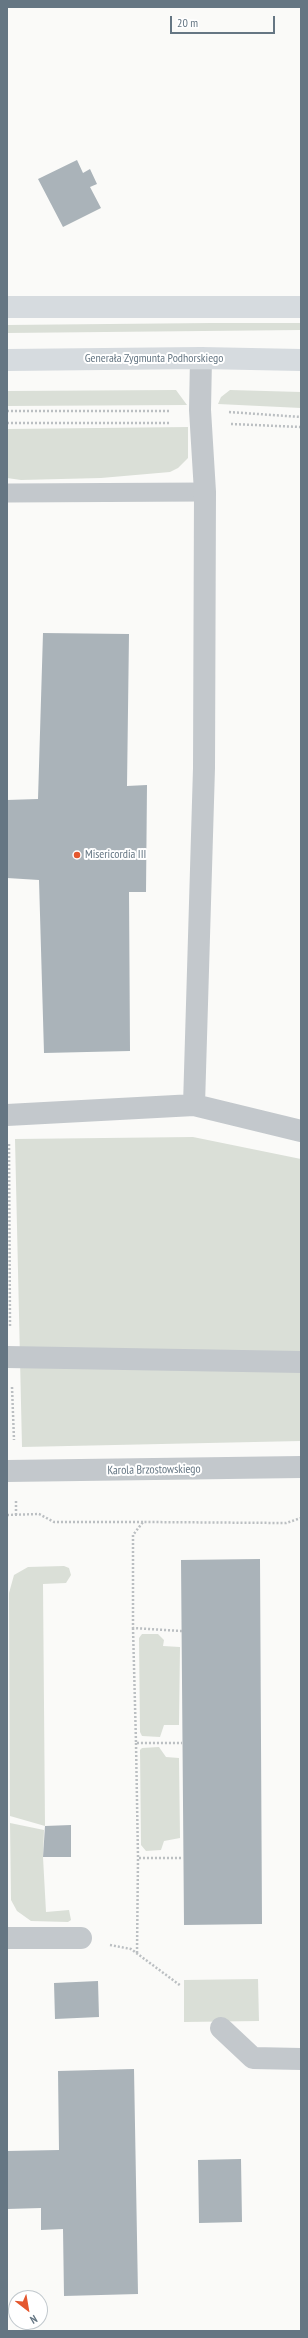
<!DOCTYPE html>
<html>
<head>
<meta charset="utf-8">
<style>
	body { margin:0 }
	#map { position:relative; width:308px; height:2338px; overflow:hidden; background:#fafaf8; font-family:"PT Sans Narrow",sans-serif }
	canvas { display:block }
	.frame { position:absolute; inset:0; border:8px solid #657683; pointer-events:none }
	.north { position:absolute; left:8px; top:2290px; width:40px; height:40px; box-sizing:border-box; background:#fff; border:1px solid #c1c8cd; border-radius:50%; rotate:149deg; font-size:11px; font-weight:700; line-height:16px; text-align:center; color:#657683 }
	.north::after { content:''; display:block; margin:auto; width:14px; height:18px; background:#e4572e; clip-path:polygon(50% 0,100% 100%,50% 72%,0 100%) }
	.scale { position:absolute; left:170px; top:16px; width:105px; height:18px; box-sizing:border-box; border:2px solid #657683; border-top:0; padding-left:5px; font-size:12px; line-height:14px; white-space:nowrap; color:#657683; -webkit-text-stroke:3px #fff; paint-order:stroke }
</style>
</head>
<body>
<div id="map">
<canvas width="308" height="2338"></canvas>
<div class="frame"></div>
<div class="north">N</div>
<div class="scale">20 m</div>
</div>
<script>
const ctx = document.querySelector('canvas').getContext('2d');
ctx.lineJoin = 'round';
function fill(path, color) { ctx.fillStyle = color; ctx.fill(path, 'evenodd'); }
const shape = rows => new Path2D(rows.map(r => 'M' + r).join(''));
function strokePath(path, color, width, dash) { ctx.strokeStyle = color; ctx.lineWidth = width; ctx.lineCap = dash ? 'butt' : 'round'; ctx.setLineDash(dash || []); ctx.stroke(path); }
function write(font, color, halo, rows, align = 'center') {
  ctx.font = font + ' "PT Sans Narrow",sans-serif'; ctx.lineWidth = 4; ctx.setLineDash([]); ctx.textBaseline = 'middle'; ctx.strokeStyle = halo; ctx.fillStyle = color; for (const [text, x, y, turn = 0] of rows) {
    ctx.save(); ctx.translate(x, y); ctx.rotate((+turn || 0) * Math.PI / 180); ctx.textAlign = isNaN(turn) ? turn : align; if (halo) ctx.strokeText(text, 0, 0); ctx.fillText(text, 0, 0); ctx.restore();
  }
}
fill(shape([
	[211,323,301,323,301,330,7,333,7,325],
	[176,390,187,405,7,406,7,391],
	[230,390,301,392,301,408,218,404,221,397],
	[188,427,188,458,178,468,170,472,101,478,21,480,7,478,7,429],
	[193,1137,301,1159,301,1441,22,1447,15,1139],
	[64,1566,69,1568,71,1575,66,1583,43,1584,45,1826,10,1816,9,1593,14,1575,28,1567],
	[142,1634,158,1634,164,1640,163,1646,180,1647,179,1725,164,1725,160,1737,142,1736,140,1732,139,1638],
	[159,1747,166,1757,179,1758,180,1838,164,1841,161,1850,146,1851,141,1845,140,1750,142,1748],
	[10,1823,44,1830,43,1857,46,1912,69,1910,71,1920,68,1922,31,1921,17,1911,11,1900],
	[258,1979,259,2021,184,2022,184,1980]
]), '#dadfd7');
fill(shape([
	[77,160,83,173,90,169,97,184,90,187,101,208,63,227,38,179],
	[43,633,129,634,127,786,147,785,146,892,129,892,130,1051,44,1053,39,880,7,878,7,800,38,799],
	[260,1559,262,1924,184,1925,181,1560],
	[71,1825,71,1857,43,1857,45,1826],
	[98,1981,99,2017,55,2019,54,1983],
	[134,2069,138,2294,64,2296,63,2229,41,2230,41,2208,7,2209,7,2151,59,2150,58,2071],
	[241,2159,242,2222,199,2223,198,2160]
]), '#aab3b9');
strokePath(shape([
	[7,411,170,411],
	[229,412,301,417],
	[7,423,170,423],
	[231,424,301,427],
	[9,1144,10,1326],
	[12,1387,14,1440],
	[16,1501,16,1515],
	[7,1515,39,1514,54,1522,143,1522],
	[133,1628,136,1743,182,1743],
	[182,1631,133,1628,133,1535,143,1522,286,1523,301,1518],
	[136,1743,138,1858,183,1858],
	[110,1945,131,1949,181,1986],
	[137,1953,138,1858]
]), '#bbbfc2', 2.5, [2, 2]);
strokePath(shape([
	[7,493,205,492]
]), '#c3c8cc', 19);
strokePath(shape([
	[194,1105,301,1131],
	[7,1115,194,1105,204,768,205,492,200,410,201,358],
	[7,1357,301,1362],
	[7,1471,301,1467],
	[7,1938,81,1938],
	[221,2028,253,2058,301,2059]
]), '#c3c8cc', 22);
strokePath(shape([
	[7,307,301,307],
	[7,360,201,358,301,360]
]), '#d6dbdf', 22);
for (const [x, y, r, color] of [
	[77,855,4,"#e4572e"]
]) { const dot = new Path2D(); dot.arc(x, y, r, 0, 2 * Math.PI); ctx.fillStyle = color; ctx.fill(dot); strokePath(dot, '#fff', 1.5); }
write('12px', '#657683', '#fff', [
	["Generała Zygmunta Podhorskiego",154,359],
	["Karola Brzostowskiego",154,1470,-1]
]);
write('12px', '#657683', '#fff', [
	["Misericordia III",85,855]
], 'left');
</script>
</body>
</html>
